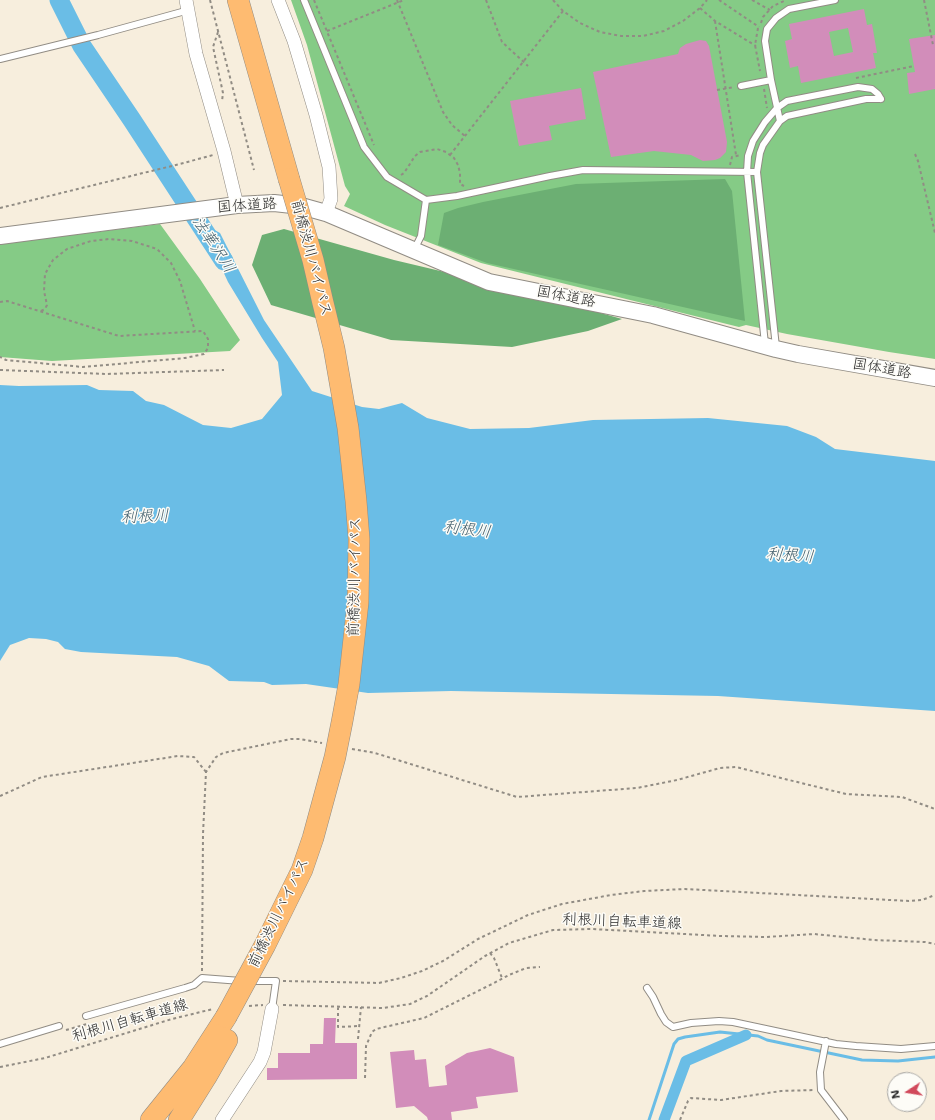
<!DOCTYPE html>
<html>
<head>
<meta charset="utf-8">
<style>
	body { margin:0 }
	#map { position:relative; width:935px; height:1120px; overflow:hidden; background:#f7eedd; font-family:"Shantell Sans",sans-serif }
	canvas { display:block }
	.north { position:absolute; left:887px; top:1072px; width:40px; height:40px; box-sizing:border-box; background:#fdfcf7; border:1px solid #a9a8a5; border-radius:50%; rotate:258deg; font-size:11px; font-weight:700; line-height:16px; text-align:center; color:#2b2b2b }
	.north::after { content:''; display:block; margin:auto; width:14px; height:18px; background:#d1495b; clip-path:polygon(50% 0,100% 100%,50% 72%,0 100%) }
</style>
</head>
<body>
<div id="map">
<canvas width="935" height="1120"></canvas>
<div class="north">N</div>
</div>
<script>
const ctx = document.querySelector('canvas').getContext('2d');
ctx.lineJoin = 'round';
function fill(path, color) { ctx.fillStyle = color; ctx.fill(path, 'evenodd'); }
const shape = rows => new Path2D(rows.map(r => 'M' + r).join(''));
function strokePath(path, color, width, dash) { ctx.strokeStyle = color; ctx.lineWidth = width; ctx.lineCap = dash ? 'butt' : 'round'; ctx.setLineDash(dash || []); ctx.stroke(path); }
function write(font, color, halo, rows, align = 'center') {
  ctx.font = font + ' "Shantell Sans","Klee One",sans-serif'; ctx.lineWidth = 3; ctx.setLineDash([]); ctx.textBaseline = 'middle'; ctx.strokeStyle = halo; ctx.fillStyle = color; for (const [text, x, y, turn = 0] of rows) {
    ctx.save(); ctx.translate(x, y); ctx.rotate((+turn || 0) * Math.PI / 180); ctx.textAlign = isNaN(turn) ? turn : align; if (halo) ctx.strokeText(text, 0, 0); ctx.fillText(text, 0, 0); ctx.restore();
  }
}
fill(shape([
	[291,0,935,0,935,359,889,352,787,334,746,325,739,327,481,263,385,225,344,206,350,194,345,186,307,45],
	[160,224,200,279,240,340,230,351,52,361,0,357,0,244]
]), '#85cb86');
fill(shape([
	[725,179,732,191,745,321,487,263,438,245,444,213,458,208,483,202,576,184],
	[284,229,394,260,512,288,622,319,588,331,512,347,391,340,271,305,252,265,262,235]
]), '#6caf73');
fill(shape([
	[211,228,220,233,264,320,312,391,362,407,379,409,402,403,427,418,470,429,529,428,593,420,708,418,787,426,816,437,835,449,935,461,935,711,718,696,451,691,368,693,306,684,272,685,264,682,229,681,209,666,177,657,81,652,65,649,58,642,46,639,29,638,10,645,0,661,0,385,19,386,87,385,99,390,133,391,146,401,164,405,203,425,231,428,262,419,282,395,278,362,262,338,228,282,209,241]
]), '#6abde6');
strokePath(shape([
	[649,1120,674,1044,678,1039,685,1037,720,1032,758,1036,767,1040,862,1060,898,1061,935,1057]
]), '#6abde6', 3);
strokePath(shape([
	[664,1120,686,1061,746,1035]
]), '#6abde6', 11);
strokePath(shape([
	[59,0,82,46,132,120,224,261]
]), '#6abde6', 19);
fill(shape([
	[864,9,867,25,872,24,877,53,873,53,876,68,801,83,798,66,790,68,785,41,792,39,789,24],
	[848,28,853,52,834,56,829,32],
	[935,35,935,89,909,94,907,73,915,72,909,39],
	[700,40,706,41,709,46,727,142,726,152,720,158,715,160,703,161,691,155,654,151,611,157,593,72,678,54,680,48,686,44],
	[581,88,586,119,549,126,552,140,519,146,510,101],
	[324,1018,336,1018,335,1043,357,1043,357,1079,267,1080,267,1068,278,1068,278,1053,310,1053,310,1044,323,1044],
	[490,1048,514,1057,518,1092,476,1097,478,1108,451,1112,452,1120,428,1120,427,1117,414,1106,396,1108,390,1052,414,1050,415,1060,426,1059,429,1087,447,1085,445,1066,467,1053]
]), '#d28dba');
const service = shape([
	[304,0,364,147,387,177,426,200,457,196,550,176,583,170,757,172],
	[0,59,98,35,189,10],
	[741,86,771,80],
	[780,121,771,80,765,41,767,29,776,18,789,9,835,0],
	[414,250,421,236,426,200],
	[765,344,747,172,748,156,753,141,765,122,777,108,787,101,858,87,872,89,878,94,881,99],
	[776,347,757,172,760,153,763,145,780,121,787,116,866,99,881,99],
	[251,981,276,981,272,1009],
	[647,988,653,997,661,1014,666,1022,673,1027,691,1023,719,1021,733,1022,836,1044,856,1046,901,1049,935,1046],
	[86,1016,185,988,194,985,202,978,241,981],
	[826,1041,820,1072,821,1090,844,1120],
	[0,1044,59,1026]
]);
const minor = shape([
	[186,0,196,54,224,151,237,205],
	[278,0,294,41,316,115,329,167,331,199,326,213],
	[222,1120,260,1062,264,1052,272,1009]
]);
const tertiary = shape([
	[0,236,237,205,274,203,301,206,326,213,489,282,653,315,776,349,798,354,935,378]
]);
const trunk = shape([
	[238,0,289,179],
	[151,1120,193,1068,226,1017],
	[179,1120,206,1077,227,1040]
]);
strokePath(service, '#918c84', 8);
strokePath(minor, '#918c84', 14);
strokePath(tertiary, '#918c84', 18);
strokePath(trunk, '#918c84', 22);
strokePath(shape([
	[210,0,254,170],
	[314,0,374,145],
	[397,0,443,112,452,125,465,136],
	[486,0,502,42,528,66],
	[553,0,563,11,580,23,600,32,621,36,643,36,664,31,683,21,700,8,707,0],
	[719,0,759,27],
	[752,0,770,10],
	[924,0,933,45],
	[700,8,715,21,756,46],
	[715,21,736,155],
	[761,23,763,17,773,6,786,0],
	[758,28,755,45,760,71],
	[327,31,404,0],
	[218,32,213,47,223,93,222,101],
	[856,78,914,66],
	[764,89,767,108],
	[717,90,734,87],
	[915,154,918,161,935,233],
	[450,155,563,11],
	[730,165,732,157,741,155],
	[401,175,404,173,415,156,420,152,437,149,446,152,454,158,458,165,460,173,460,184,464,186],
	[0,208,180,164,213,155],
	[0,302,7,301,119,336,203,331,208,339,208,348,204,354,185,358,83,367,6,360,0,357],
	[41,311,45,309,47,305,44,291,45,274,53,260,67,249,91,241,109,239,132,241,157,249,171,263,180,281,195,331],
	[0,370,107,374,224,370],
	[352,749,375,753,517,797,637,788,677,780,720,768,736,767,846,794,902,797,935,809],
	[0,796,42,777,178,756,194,757,206,772],
	[490,953,494,958,502,978],
	[202,971,203,834,206,772,216,757,223,753,291,739,300,739,322,743],
	[283,981,379,983,401,978,422,971,443,961,478,939,528,915,562,904,611,895,644,891,685,889,909,901,922,900,935,895],
	[283,1005,383,1008,410,1004,427,996,485,956,509,943,553,930,592,929,721,936,766,937,814,934,874,940,925,942,935,944],
	[249,1006,263,1005],
	[338,1007,338,1027,359,1026],
	[66,1030,87,1024],
	[358,1039,361,1007],
	[0,1067,45,1058,172,1019,213,1009],
	[365,1078,366,1046,372,1032,376,1029,424,1018,494,983,509,975,526,968,540,967],
	[680,1120,688,1101,691,1098,721,1100,781,1091,814,1090]
]), '#918c84', 2, [3, 3]);
strokePath(service, '#fff', 6);
strokePath(minor, '#fff', 13);
strokePath(tertiary, '#fff', 16);
strokePath(trunk, '#febb71', 21);
const trunkBridge = shape([
	[226,1017,265,945,302,870,313,838,335,757,342,722,349,684,358,602,359,539,356,501,348,428,334,348,323,303,313,260,289,179]
]);
strokePath(trunkBridge, '#918c84', 22, []);
strokePath(trunkBridge, '#febb71', 21);
write('15px', '#2b2b2b', '#fdfcf7', [
	["国体道路",247,206,-4],
	["前橋渋川バイパス",311,258,75],
	["国体道路",566,297,11],
	["国体道路",882,369,10],
	["前橋渋川バイパス",355,577,-89],
	["前橋渋川バイパス",279,913,-64],
	["利根川自転車道線",622,922,2],
	["利根川自転車道線",130,1021,-16]
]);
write('italic 16px', '#415e6c', '#fdfcf7', [
	["法華沢川",213,245,57],
	["利根川",145,517,-2],
	["利根川",467,530,7],
	["利根川",790,556,4]
]);
</script>
</body>
</html>
